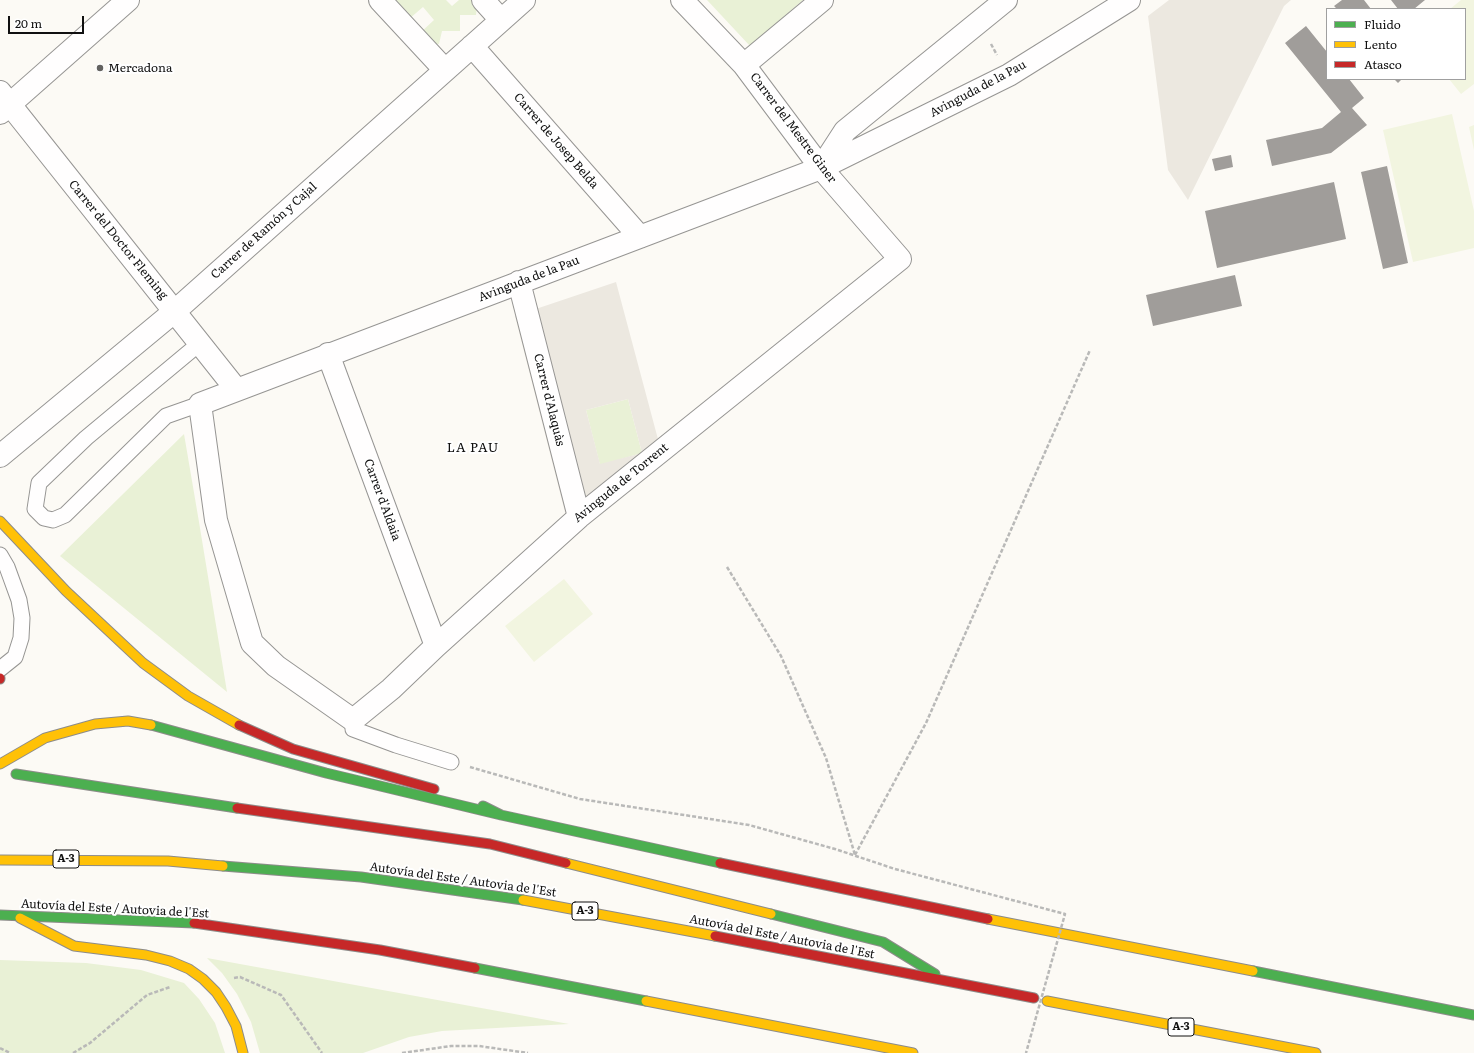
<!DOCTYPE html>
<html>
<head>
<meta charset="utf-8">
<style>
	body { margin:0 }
	#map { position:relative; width:1474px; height:1053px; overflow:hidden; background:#fcfaf5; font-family:Literata,serif }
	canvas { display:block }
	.legend { position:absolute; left:1326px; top:8px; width:140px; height:72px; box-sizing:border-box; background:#fff; border:1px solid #9f9f9f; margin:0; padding:5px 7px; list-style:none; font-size:12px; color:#101010 }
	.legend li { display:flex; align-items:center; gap:8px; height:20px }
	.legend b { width:20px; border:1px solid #9f9f9f }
	.scale { position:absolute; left:8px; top:16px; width:76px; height:18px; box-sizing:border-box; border:2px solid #101010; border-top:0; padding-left:5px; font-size:12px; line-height:14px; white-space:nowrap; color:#101010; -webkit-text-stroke:3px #fff; paint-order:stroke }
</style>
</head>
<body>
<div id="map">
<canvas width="1474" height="1053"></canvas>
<ul class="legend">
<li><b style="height:5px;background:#4caf50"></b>Fluido</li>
<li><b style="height:5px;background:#ffc107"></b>Lento</li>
<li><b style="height:5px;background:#c62828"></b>Atasco</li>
</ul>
<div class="scale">20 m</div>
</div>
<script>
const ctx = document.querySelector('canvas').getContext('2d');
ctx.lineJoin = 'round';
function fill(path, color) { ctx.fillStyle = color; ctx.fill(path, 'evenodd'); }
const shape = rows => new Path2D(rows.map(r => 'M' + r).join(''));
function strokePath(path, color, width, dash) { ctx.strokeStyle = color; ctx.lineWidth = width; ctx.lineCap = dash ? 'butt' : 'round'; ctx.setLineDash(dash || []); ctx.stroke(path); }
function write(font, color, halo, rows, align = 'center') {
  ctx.font = font + ' Literata,serif'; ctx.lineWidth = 4; ctx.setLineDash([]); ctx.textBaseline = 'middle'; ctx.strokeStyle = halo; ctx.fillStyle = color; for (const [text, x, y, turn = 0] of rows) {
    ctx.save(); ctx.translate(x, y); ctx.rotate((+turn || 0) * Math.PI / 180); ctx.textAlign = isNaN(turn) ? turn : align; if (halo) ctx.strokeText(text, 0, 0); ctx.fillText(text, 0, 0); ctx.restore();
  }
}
fill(shape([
	[392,0,446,0,452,6,459,0,472,0,477,5,476,15,460,15,460,31,442,31,439,44,431,45,420,33,434,20,423,7,409,19],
	[707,0,803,0,750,46],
	[628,399,642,453,600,465,586,410],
	[184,434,199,522,227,692,60,556],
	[207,958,569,1024,442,1031,409,1037,363,1053,260,1053,251,1022,237,994,222,973],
	[0,960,86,963,141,970,184,983,199,999,215,1023,225,1053,0,1053]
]), '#e9f1d6');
fill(shape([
	[1461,0,1474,0,1474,84,1461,94,1449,79,1465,79,1465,9,1450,9],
	[1452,114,1474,211,1474,248,1413,262,1383,130],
	[1474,125,1474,150,1469,127],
	[564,579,593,614,534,662,505,626]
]), '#f2f5e0');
fill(shape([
	[1169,0,1291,0,1284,6,1188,200,1168,170,1148,16],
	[616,282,659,443,567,520,515,316],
	[628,399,642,453,600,464,586,410]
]), '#ece8e0');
fill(shape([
	[1342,0,1364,0,1371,9,1337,9,1334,6],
	[1391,0,1425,0,1414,9,1398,9],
	[1306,26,1327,52,1327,79,1349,79,1364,98,1352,108,1367,125,1331,153,1272,166,1266,140,1322,128,1341,112,1285,43],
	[1394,79,1402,79,1398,83],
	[1231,155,1233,167,1215,171,1212,159],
	[1387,166,1408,263,1383,269,1361,172],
	[1334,182,1346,239,1217,268,1205,211],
	[1235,275,1242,306,1153,326,1146,295]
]), '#a09d9a');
const lane = shape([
	[200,404,166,416,65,515,53,520,44,518,35,509,39,483,86,438,200,343],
	[0,555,7,567,19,600,22,618,21,638,15,657,0,669],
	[353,720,353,729,396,745,451,762]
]);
const street = shape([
	[380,0,445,70],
	[483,0,501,20],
	[682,0,744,65,821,168,900,259,579,517,436,646,391,689,353,720,276,666,252,643,216,520,200,404,821,168,1009,75,1129,0],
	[472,46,640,237],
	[744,65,822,0],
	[0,92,236,389],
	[0,113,128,0],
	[821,168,845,131,1006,0],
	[519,282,579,517],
	[328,354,436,646],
	[0,456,175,311,524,0]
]);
const fast = shape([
	[151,725,326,773,501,815],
	[16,774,237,808],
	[483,806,501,815,720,863],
	[223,866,361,877,523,900],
	[771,914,883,942,935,974],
	[0,915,194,923],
	[475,968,646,1001],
	[1253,971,1474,1015]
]);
const slow = shape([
	[0,521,66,591,143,663,188,696,239,725],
	[0,764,45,738,95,724,128,721,151,725],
	[0,860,168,861,223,866],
	[566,863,771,914],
	[523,900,715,936],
	[20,918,74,946,146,955,170,961,189,969,203,979,216,992,226,1007,236,1026,243,1053],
	[988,919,1253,971],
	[646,1001,913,1053],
	[1047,1001,1316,1053]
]);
const jam = shape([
	[0,678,0,679],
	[239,725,293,749,434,789],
	[237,808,490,844,566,863],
	[720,863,988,919],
	[194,923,380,950,475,968],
	[715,936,1034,998]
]);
strokePath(lane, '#969593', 17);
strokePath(street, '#969593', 24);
strokePath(fast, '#8d8c8a', 11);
strokePath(slow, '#8d8c8a', 11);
strokePath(jam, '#8d8c8a', 11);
strokePath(shape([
	[991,44,997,55],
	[727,567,781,656,826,758,855,855],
	[470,767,580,799,749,825,835,849,895,869],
	[855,855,926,723,1090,350],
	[234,978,240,977,281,995,322,1053],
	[0,1048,10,1053],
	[73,1053,90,1043,147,995,170,987],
	[402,1053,451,1046,479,1046,528,1053]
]), '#b9b9b8', 2.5, [4, 2]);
strokePath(lane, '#fffefe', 15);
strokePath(street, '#fffefe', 22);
strokePath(fast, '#4caf50', 9);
strokePath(slow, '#ffc107', 9);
strokePath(jam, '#c62828', 9);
strokePath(shape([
	[895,869,1065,914,1026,1053]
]), '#b9b9b8', 2.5, [4, 2]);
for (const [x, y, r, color] of [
	[100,68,4,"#636260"]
]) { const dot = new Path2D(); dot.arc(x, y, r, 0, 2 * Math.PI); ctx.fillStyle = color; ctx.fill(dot); strokePath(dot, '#fff', 1.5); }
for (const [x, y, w] of [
	[66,859,26],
	[585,911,26],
	[1181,1027,26]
]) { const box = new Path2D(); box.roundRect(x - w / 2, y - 9, w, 18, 3); ctx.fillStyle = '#fff'; ctx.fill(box); strokePath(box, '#101010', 1); }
write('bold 11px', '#101010', null, [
	["A-3",66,859],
	["A-3",585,911],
	["A-3",1181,1027]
]);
write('12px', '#101010', '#fff', [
	["Mercadona",108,68]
], 'left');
write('12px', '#101010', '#fff', [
	["Avinguda de la Pau",978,89,-28],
	["Carrer del Mestre Giner",793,128,53],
	["Carrer de Josep Belda",556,141,49],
	["Carrer de Ramón y Cajal",264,231,-42],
	["Carrer del Doctor Fleming",118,240,51],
	["Avinguda de la Pau",529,279,-21],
	["Carrer d'Alaquàs",549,400,76],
	["Avinguda de Torrent",621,483,-39],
	["Carrer d'Aldaia",382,500,70],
	["Autovía del Este / Autovia de l'Est",463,880,8],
	["Autovía del Este / Autovia de l'Est",115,909,3],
	["Autovía del Este / Autovia de l'Est",782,937,11]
]);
ctx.letterSpacing = '1px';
write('13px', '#101010', '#fff', [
	["LA PAU",473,448]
]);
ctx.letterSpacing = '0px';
</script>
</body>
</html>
